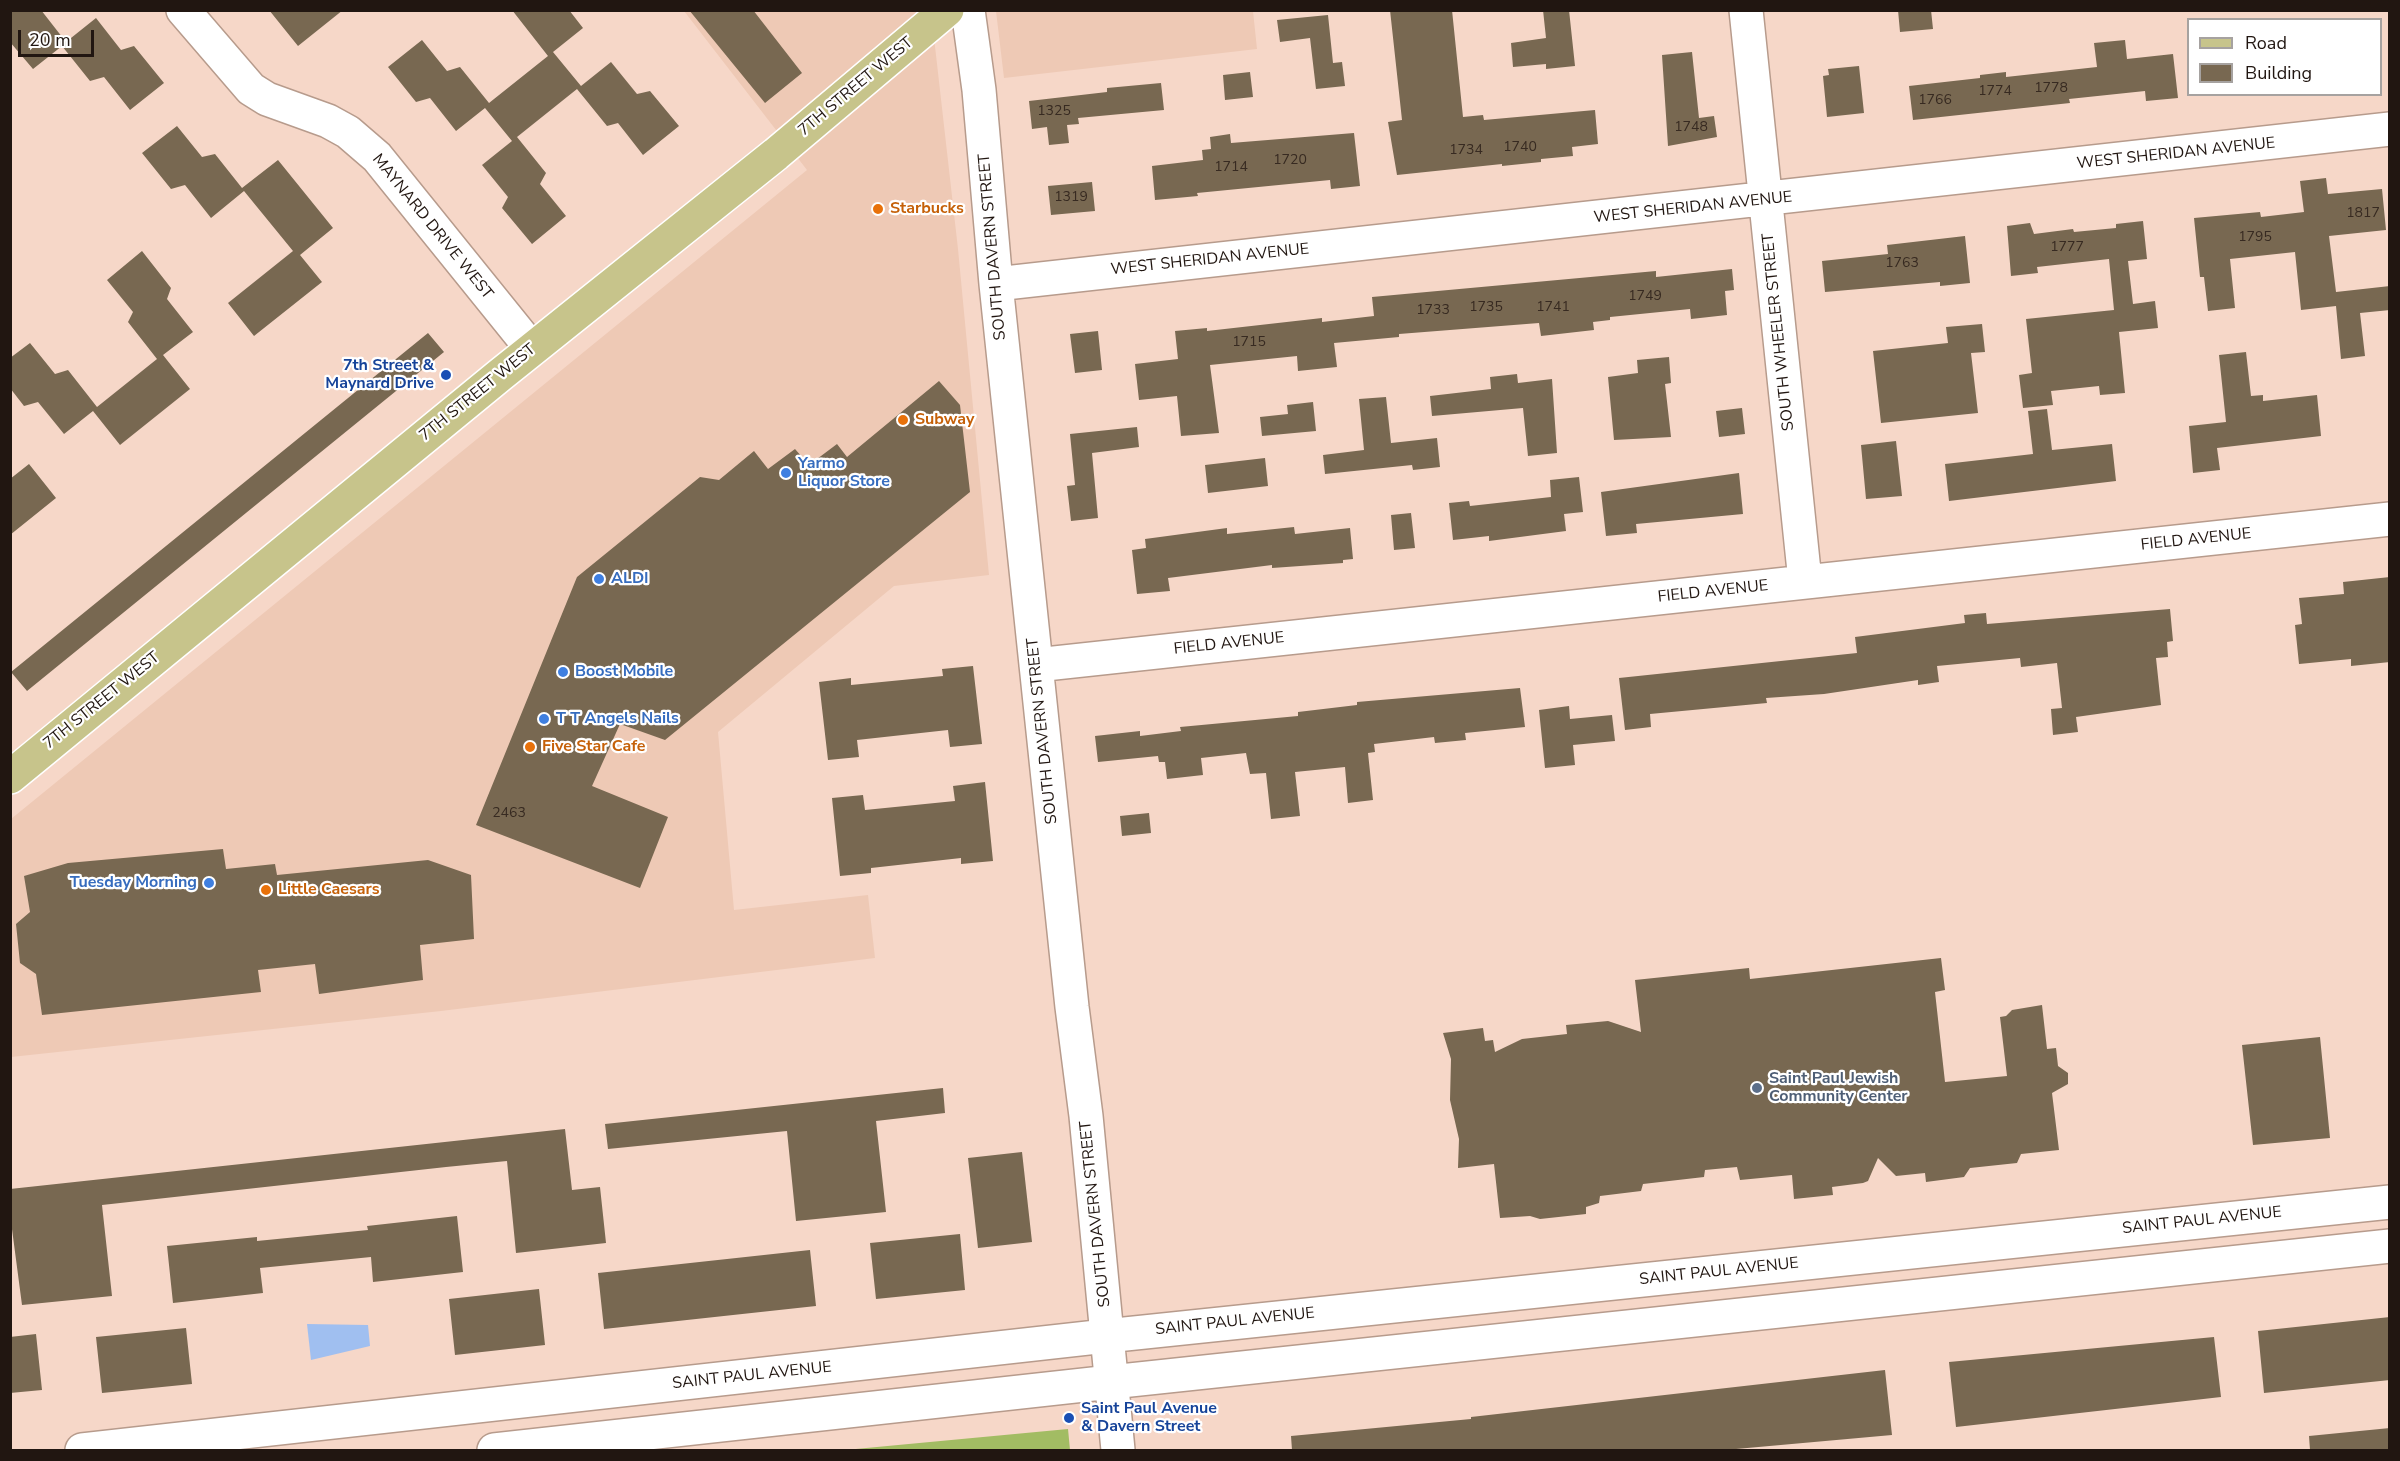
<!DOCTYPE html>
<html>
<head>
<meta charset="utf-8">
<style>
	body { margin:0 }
	#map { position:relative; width:2400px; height:1461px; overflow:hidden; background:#f6d7c8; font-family:"Nunito Sans",sans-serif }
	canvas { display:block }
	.frame { position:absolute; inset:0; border:12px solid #211611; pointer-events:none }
	.legend { position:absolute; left:2187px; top:18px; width:195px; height:78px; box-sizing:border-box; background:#fff; border:2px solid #a6a2a0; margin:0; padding:8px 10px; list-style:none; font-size:18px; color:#211611 }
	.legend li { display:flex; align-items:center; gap:12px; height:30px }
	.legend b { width:30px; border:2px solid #a6a2a0 }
	.scale { position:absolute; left:18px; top:30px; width:76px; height:27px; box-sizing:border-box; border:3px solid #211611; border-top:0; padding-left:8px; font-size:18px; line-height:21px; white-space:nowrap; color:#211611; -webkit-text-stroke:4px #fff; paint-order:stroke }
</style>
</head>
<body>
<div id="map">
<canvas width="2400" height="1461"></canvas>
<div class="frame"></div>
<ul class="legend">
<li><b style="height:8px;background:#c7c48b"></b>Road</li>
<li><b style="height:16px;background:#786851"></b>Building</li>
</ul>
<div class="scale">20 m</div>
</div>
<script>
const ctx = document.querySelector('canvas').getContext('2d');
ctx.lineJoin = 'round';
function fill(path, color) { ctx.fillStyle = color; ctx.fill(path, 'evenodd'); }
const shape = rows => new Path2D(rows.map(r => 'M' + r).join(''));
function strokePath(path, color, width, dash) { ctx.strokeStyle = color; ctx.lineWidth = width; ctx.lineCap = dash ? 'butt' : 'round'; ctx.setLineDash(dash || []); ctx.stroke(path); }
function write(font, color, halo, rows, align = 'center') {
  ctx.font = font + ' "Nunito Sans",sans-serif'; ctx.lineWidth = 4.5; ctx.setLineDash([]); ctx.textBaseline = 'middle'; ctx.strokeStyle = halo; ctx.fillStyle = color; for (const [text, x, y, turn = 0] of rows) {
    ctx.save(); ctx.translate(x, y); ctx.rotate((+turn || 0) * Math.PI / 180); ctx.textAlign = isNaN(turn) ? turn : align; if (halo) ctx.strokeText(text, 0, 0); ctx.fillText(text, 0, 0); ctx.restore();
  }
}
fill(shape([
	[684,11,931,11,958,249,989,575,894,586,718,732,734,910,868,895,875,958,441,1011,11,1057,11,819,807,170],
	[996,11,1253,11,1257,49,1004,78]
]), '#eec9b5');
fill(shape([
	[1068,1429,1070,1450,845,1450]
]), '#a2bc63');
fill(shape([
	[307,1324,368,1325,370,1346,311,1360]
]), '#a0bff0');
fill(shape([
	[10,10,41,10,66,42,96,18,121,50,134,46,164,83,130,110,104,77,90,81,62,46,33,69,10,42],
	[269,10,343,10,298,46],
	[512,10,569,10,583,28,548,56],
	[689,10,753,10,802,73,765,103],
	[1390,10,1452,10,1463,117,1483,115,1484,120,1595,110,1598,144,1572,147,1573,156,1541,159,1541,162,1502,166,1502,164,1397,175,1388,122,1402,120],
	[1543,10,1569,10,1575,66,1546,69,1546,64,1513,67,1511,43,1546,38],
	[1898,10,1931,10,1933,29,1900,32],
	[1328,15,1333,63,1342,62,1345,86,1316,89,1310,38,1280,42,1277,20],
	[422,40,447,71,460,67,489,103,553,52,581,86,611,62,637,94,650,91,679,126,643,155,618,123,607,126,577,89,517,137,546,173,540,184,566,216,532,244,502,208,508,197,482,165,512,141,485,108,456,131,430,98,416,102,388,67],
	[2125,40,2127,59,2173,54,2178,98,2146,101,2145,91,2069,99,2070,103,1913,120,1909,86,1980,78,1980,75,2006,72,2006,77,2097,67,2094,43],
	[1692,52,1699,118,1714,116,1717,137,1668,146,1662,55],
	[1859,66,1864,113,1827,117,1823,76,1829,75,1828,69],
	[1250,72,1253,97,1225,100,1223,75],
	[1161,83,1164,110,1078,118,1079,124,1067,125,1069,143,1049,145,1047,127,1032,129,1029,101,1107,92,1107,88],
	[177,126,202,157,215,154,242,188,278,160,333,228,300,255,322,282,254,336,228,303,293,251,244,191,211,218,185,185,171,189,142,153],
	[1354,133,1360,186,1331,189,1330,180,1197,193,1198,196,1155,200,1152,166,1203,160,1202,150,1211,149,1210,137,1230,134,1231,143],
	[2326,178,2328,194,2382,189,2386,230,2329,236,2336,292,2390,286,2390,310,2360,313,2365,356,2341,359,2336,306,2301,310,2295,252,2230,259,2235,308,2208,311,2204,277,2200,277,2194,218,2260,212,2261,217,2304,212,2300,181],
	[1092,182,1095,211,1051,215,1048,186],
	[2143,221,2147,259,2128,261,2133,304,2155,301,2158,328,2119,332,2125,393,2100,395,2099,386,2051,391,2053,405,2023,408,2019,375,2032,373,2026,319,2114,310,2109,259,2037,267,2038,273,2011,276,2007,226,2030,223,2034,234,2073,229,2074,232,2116,228,2116,224],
	[1965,236,1970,283,1940,286,1940,282,1825,292,1822,261,1888,254,1887,245],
	[142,251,171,288,167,299,193,332,163,355,190,389,120,445,93,411,64,434,38,402,24,406,10,388,10,358,30,343,55,374,68,370,97,407,157,359,128,322,133,312,107,280],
	[1732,269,1734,290,1725,291,1727,315,1691,319,1690,309,1610,317,1610,320,1593,322,1594,330,1541,336,1539,323,1399,334,1399,337,1334,343,1337,367,1298,371,1297,356,1210,365,1219,433,1181,436,1177,396,1139,400,1135,364,1178,359,1175,331,1207,328,1207,331,1322,318,1322,322,1374,316,1372,297,1656,271,1656,277],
	[1982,324,1985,352,1971,353,1978,413,1881,423,1873,351,1948,343,1946,327],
	[1098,331,1102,370,1075,373,1070,334],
	[428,333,444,352,27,691,11,672],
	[2246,352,2251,396,2263,395,2263,401,2317,395,2321,436,2217,448,2220,470,2193,473,2189,426,2226,422,2219,355],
	[1669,357,1671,383,1665,384,1671,437,1614,440,1608,377,1638,373,1637,360],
	[1517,374,1518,383,1552,379,1557,453,1528,456,1523,408,1432,416,1430,396,1491,389,1490,377],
	[939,381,960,405,970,492,665,740,620,724,592,786,668,817,640,888,476,825,577,577,700,477,719,480,754,451,768,469,795,449,809,465,837,444,847,457],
	[1386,397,1391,443,1437,438,1440,467,1413,470,1412,465,1325,474,1323,455,1364,450,1359,399],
	[1313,402,1316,431,1262,436,1260,417,1288,414,1287,405],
	[1742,408,1745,434,1719,437,1716,411],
	[2047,409,2052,450,2112,444,2116,481,1949,501,1945,464,2033,454,2028,411],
	[1137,427,1139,447,1092,453,1098,518,1071,521,1067,486,1075,485,1070,434],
	[1896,441,1902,496,1866,499,1861,445],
	[1265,458,1268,486,1208,493,1205,465],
	[29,464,56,498,10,535,10,479],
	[1739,473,1743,514,1636,524,1637,533,1606,536,1601,492],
	[1579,477,1583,512,1564,514,1566,531,1489,541,1489,536,1453,540,1449,503,1469,501,1470,506,1551,497,1550,480],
	[1411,513,1415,548,1394,550,1391,515],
	[1294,527,1295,534,1350,528,1353,559,1343,560,1343,563,1272,568,1272,565,1168,578,1170,591,1137,594,1132,550,1146,548,1145,539,1227,528,1227,534],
	[2390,577,2390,662,2351,666,2351,659,2299,664,2295,625,2302,624,2299,598,2344,594,2343,582],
	[2170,609,2173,641,2167,642,2168,657,2156,658,2161,705,2076,717,2078,732,2053,735,2051,709,2062,708,2057,663,2021,667,2020,658,1937,666,1939,682,1918,685,1918,680,1824,694,1766,698,1767,703,1650,714,1651,727,1625,730,1619,678,1857,653,1855,637,1965,623,1964,615,1986,613,1987,624],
	[973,666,982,744,950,747,948,730,857,740,859,757,828,760,819,682,851,678,851,685,943,676,942,669],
	[1520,688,1525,727,1465,733,1466,740,1435,743,1434,737,1374,744,1375,752,1368,753,1373,800,1348,803,1345,767,1295,772,1300,816,1271,819,1266,773,1250,774,1246,753,1201,758,1203,775,1167,779,1165,762,1159,762,1158,756,1098,762,1095,736,1140,731,1140,736,1181,731,1180,727,1298,716,1298,712,1357,705,1357,702],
	[1569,706,1570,719,1612,715,1615,741,1573,745,1575,765,1545,768,1539,710],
	[985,782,993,861,961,864,961,858,871,868,871,873,840,876,832,798,863,795,865,810,955,801,953,786],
	[1149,813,1151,833,1122,836,1120,816],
	[223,849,226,869,275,864,277,875,428,860,471,875,474,939,420,945,423,980,319,994,315,964,258,970,261,992,42,1015,36,974,20,963,16,924,30,912,24,876,68,863],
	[1941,958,1945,990,1935,992,1945,1082,2007,1076,2000,1017,2006,1016,2012,1010,2042,1005,2047,1049,2056,1048,2058,1066,2068,1073,2068,1084,2052,1093,2059,1150,2021,1154,2017,1163,1970,1168,1964,1177,1926,1182,1925,1173,1896,1176,1878,1158,1868,1181,1863,1183,1832,1187,1833,1195,1794,1199,1792,1175,1740,1180,1737,1167,1705,1170,1704,1177,1643,1184,1641,1191,1600,1196,1599,1203,1586,1207,1586,1214,1540,1219,1530,1216,1500,1218,1494,1164,1458,1168,1459,1139,1450,1100,1451,1059,1443,1033,1483,1028,1485,1041,1493,1040,1495,1052,1522,1039,1567,1034,1566,1025,1608,1021,1641,1032,1635,980,1749,968,1750,979],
	[2320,1037,2330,1138,2253,1145,2242,1045],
	[943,1088,945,1113,876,1121,886,1212,796,1221,787,1131,608,1149,605,1124],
	[565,1129,572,1190,600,1187,606,1243,516,1253,507,1161,446,1167,102,1205,112,1296,22,1305,10,1214,10,1189],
	[1022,1152,1032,1242,978,1248,968,1158],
	[457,1216,463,1272,373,1282,371,1257,260,1268,263,1293,173,1303,167,1246,257,1237,257,1241,368,1230,367,1226],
	[960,1234,965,1290,876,1299,870,1243],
	[810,1250,816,1306,604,1329,598,1273],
	[539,1289,545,1345,455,1355,449,1299],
	[2390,1317,2390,1380,2264,1393,2258,1331],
	[186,1328,192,1384,102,1393,96,1337],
	[36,1334,42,1390,10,1393,10,1337],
	[2214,1337,2221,1397,1956,1427,1949,1362],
	[1885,1370,1892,1435,1725,1450,1292,1450,1291,1436,1471,1419,1471,1417],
	[2390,1428,2390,1450,2310,1450,2309,1436]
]), '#786851');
const minor = shape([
	[183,10,251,89,267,99,328,121,348,132,377,157,532,349],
	[968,10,979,90,996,284,1072,1007,1086,1116,1118,1450],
	[1746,10,1805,581],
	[996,284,2390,129],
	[1036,665,2390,519],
	[82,1450,1106,1336,2390,1202],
	[494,1450,1111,1382,2390,1246]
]);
const major = shape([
	[10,777,500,375,776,154,947,10]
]);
strokePath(minor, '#b79b8c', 36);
strokePath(major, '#fff', 36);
strokePath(minor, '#fff', 33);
strokePath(major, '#c7c48b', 33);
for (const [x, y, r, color] of [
	[878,209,6,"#e8710a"],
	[446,375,6,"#1a4fb4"],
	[903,420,6,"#e8710a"],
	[786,473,6,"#3f7fe0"],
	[599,579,6,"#3f7fe0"],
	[563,672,6,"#3f7fe0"],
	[544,719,6,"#3f7fe0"],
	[530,747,6,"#e8710a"],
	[209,883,6,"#3f7fe0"],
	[266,890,6,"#e8710a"],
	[1757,1088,6,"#5c6f8a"],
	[1069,1418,6,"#1a4fb4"]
]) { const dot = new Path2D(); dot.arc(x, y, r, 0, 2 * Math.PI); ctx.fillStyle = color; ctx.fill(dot); strokePath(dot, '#fff', 2); }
write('14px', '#372a21', null, [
	["1778",2051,89],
	["1774",1995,92],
	["1766",1935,101],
	["1325",1054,112],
	["1748",1691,128],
	["1740",1520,148],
	["1734",1466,151],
	["1720",1290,161],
	["1714",1231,168],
	["1319",1071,198],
	["1817",2363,214],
	["1795",2255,238],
	["1777",2067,248],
	["1763",1902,264],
	["1749",1645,297],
	["1735",1486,308],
	["1741",1553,308],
	["1733",1433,311],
	["1715",1249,343],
	["2463",509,814]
]);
write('16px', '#211611', '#fff', [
	["7TH STREET WEST",856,87,-40],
	["WEST SHERIDAN AVENUE",2176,154,-6],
	["WEST SHERIDAN AVENUE",1693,208,-6],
	["MAYNARD DRIVE WEST",432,227,51],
	["SOUTH DAVERN STREET",993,247,-95],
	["WEST SHERIDAN AVENUE",1210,260,-6],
	["SOUTH WHEELER STREET",1779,332,-96],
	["7TH STREET WEST",478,393,-39],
	["FIELD AVENUE",2196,540,-6],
	["FIELD AVENUE",1713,592,-6],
	["FIELD AVENUE",1229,644,-6],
	["7TH STREET WEST",102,701,-39],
	["SOUTH DAVERN STREET",1043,731,-96],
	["SOUTH DAVERN STREET",1096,1214,-96],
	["SAINT PAUL AVENUE",2202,1221,-6],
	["SAINT PAUL AVENUE",1719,1272,-6],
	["SAINT PAUL AVENUE",1235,1322,-6],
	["SAINT PAUL AVENUE",752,1376,-6]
]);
write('bold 16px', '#c56008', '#fff', [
	["Starbucks",890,209],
	["Subway",915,420],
	["Five Star Cafe",542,747],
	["Little Caesars",278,890]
], 'left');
write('bold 16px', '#164399', '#fff', [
	["7th Street &",434,366],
	["Maynard Drive",434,384],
	["Saint Paul Avenue",1081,1409,"left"],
	["& Davern Street",1081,1427,"left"]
], 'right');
write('bold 16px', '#366cbe', '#fff', [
	["Yarmo",798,464],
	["Liquor Store",798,482],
	["ALDI",611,579],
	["Boost Mobile",575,672],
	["T T Angels Nails",556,719],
	["Tuesday Morning",197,883,"right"]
], 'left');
write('bold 16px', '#4e5e75', '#fff', [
	["Saint Paul Jewish",1769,1079],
	["Community Center",1769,1097]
], 'left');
</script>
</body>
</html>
